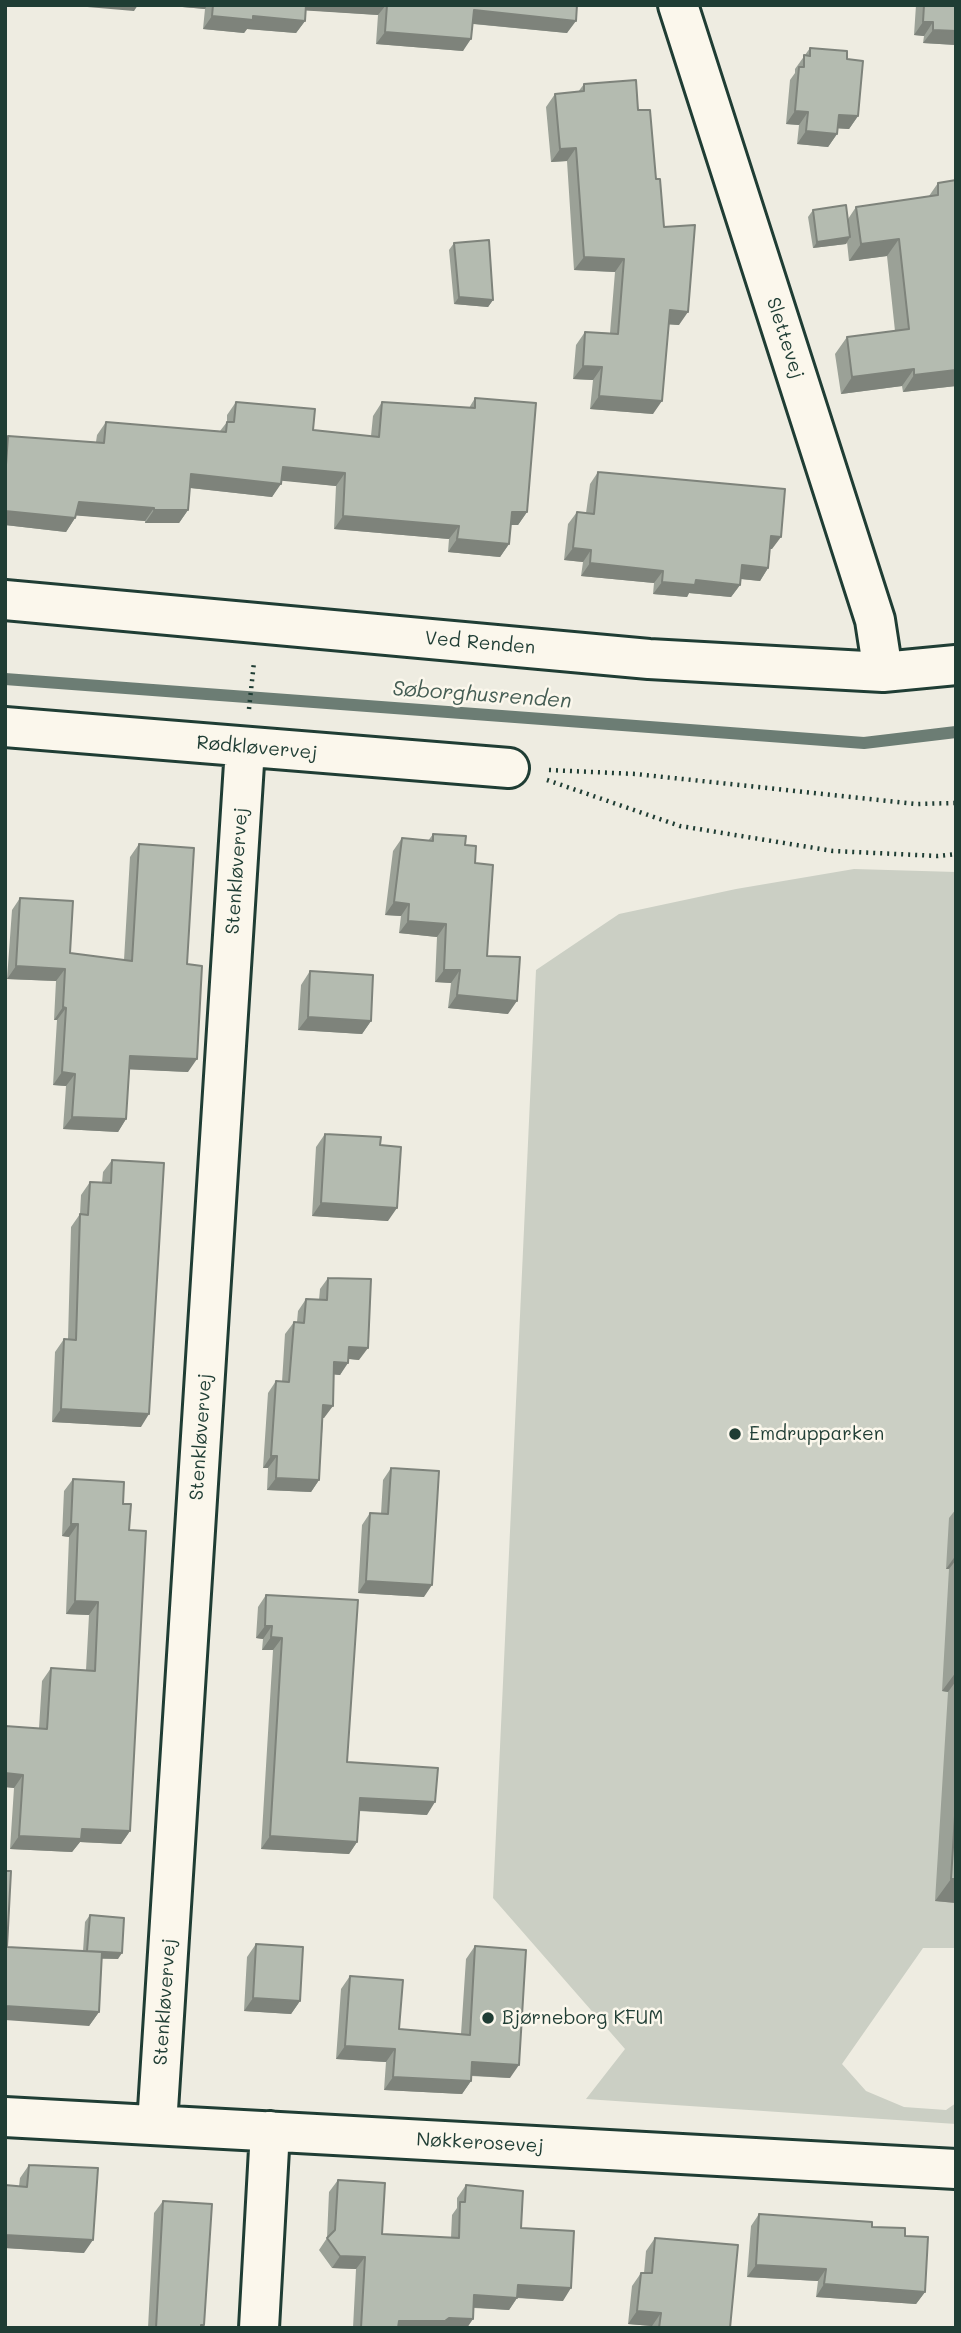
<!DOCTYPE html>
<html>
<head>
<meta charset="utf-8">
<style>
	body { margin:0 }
	#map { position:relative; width:961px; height:2333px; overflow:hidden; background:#eeece1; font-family:Mali,sans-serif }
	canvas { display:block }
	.frame { position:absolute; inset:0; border:7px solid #1f3d34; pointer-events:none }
</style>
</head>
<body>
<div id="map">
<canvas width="961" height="2333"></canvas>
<div class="frame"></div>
</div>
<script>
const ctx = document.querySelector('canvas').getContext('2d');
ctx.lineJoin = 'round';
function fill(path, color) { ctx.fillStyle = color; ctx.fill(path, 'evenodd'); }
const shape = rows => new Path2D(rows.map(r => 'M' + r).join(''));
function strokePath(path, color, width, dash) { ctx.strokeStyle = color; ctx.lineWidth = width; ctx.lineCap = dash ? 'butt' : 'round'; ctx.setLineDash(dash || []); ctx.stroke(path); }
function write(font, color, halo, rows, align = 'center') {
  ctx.font = font + ' Mali,sans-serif'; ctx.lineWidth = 5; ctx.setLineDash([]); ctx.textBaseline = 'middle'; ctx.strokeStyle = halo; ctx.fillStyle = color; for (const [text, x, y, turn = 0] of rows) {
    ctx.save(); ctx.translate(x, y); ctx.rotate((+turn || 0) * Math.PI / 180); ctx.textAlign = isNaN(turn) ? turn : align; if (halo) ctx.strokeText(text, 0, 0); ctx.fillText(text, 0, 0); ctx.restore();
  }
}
fill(shape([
	[854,869,956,872,956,1948,923,1948,842,2064,866,2091,904,2107,946,2110,956,2103,956,2124,586,2099,625,2049,493,1898,536,970,619,914,736,889]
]), '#cbcfc4');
strokePath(shape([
	[5,679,864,743,956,732]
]), '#6c7d74', 12);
const street = shape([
	[678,5,875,620,883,672],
	[5,600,649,659,883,672,956,665],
	[5,727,509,768],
	[5,2117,956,2169],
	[157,2125,245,748],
	[259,2328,270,2131]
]);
strokePath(street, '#1f3d34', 44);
strokePath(shape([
	[249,709,254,662],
	[549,770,636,774,916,804,956,803],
	[547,780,680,826,833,851,938,856,956,854]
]), '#1f3d34', 4.5, [2, 5]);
strokePath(street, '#fbf7ec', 38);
fill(shape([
	[160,5,577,5,567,33,473,24,463,51,376,44,378,15,306,10,305,21,296,33,247,29,244,33,203,29,205,9],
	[916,5,956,5,956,45,923,43,924,36,914,35],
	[810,48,847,59,858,116,849,129,838,128,837,134,828,147,797,144,799,125,786,124,790,80,795,73,795,69],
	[584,84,638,110,656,179,679,325,669,324,653,414,590,409,593,380,573,379,576,345,585,332,610,333,615,272,574,270,567,161,551,162,546,107,555,94,578,92],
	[938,183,956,386,903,392,902,386,841,394,835,354,847,337,895,331,887,256,849,261,847,242,846,244,813,248,808,217,813,210,848,219,856,207,929,196],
	[454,243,493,300,488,307,454,304,449,250],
	[475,398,527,512,518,525,511,525,509,544,500,557,448,552,449,539,334,529,336,486,282,480,272,497,190,488,188,510,179,523,145,523,145,521,76,515,75,518,66,532,5,525,5,440,8,436,96,442,97,435,106,422,220,431,227,422,227,415,236,402,313,430,371,436,373,416,382,402,469,408],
	[598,472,772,549,770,549,768,568,760,581,740,579,740,585,731,597,689,593,687,597,653,594,654,583,581,576,583,562,564,560,568,524,577,512,586,513,590,484],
	[433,834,465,845,475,863,487,956,508,1014,448,1008,451,983,435,982,437,937,399,933,401,916,385,915,393,851,402,838,428,841],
	[139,844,187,964,188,1072,129,1069,126,1119,118,1132,63,1129,66,1086,53,1085,57,1020,54,1020,56,981,7,979,12,910,20,898,70,953,124,960,130,857],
	[310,971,371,1021,362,1034,298,1030,301,985],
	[325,1134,380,1145,388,1221,312,1216,316,1147],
	[112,1160,141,1427,52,1422,55,1352,64,1339,68,1339,71,1227,80,1214,81,1195,90,1182,102,1183,103,1172],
	[328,1278,359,1360,349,1359,340,1375,334,1374,324,1418,323,1418,319,1480,311,1492,267,1490,268,1468,263,1468,268,1393,276,1381,282,1382,285,1334,294,1322,297,1322,298,1311,306,1299,319,1300,320,1289],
	[391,1468,424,1597,358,1593,362,1525,370,1513,381,1514,383,1480],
	[73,1479,123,1504,129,1530,130,1831,121,1844,80,1842,72,1852,10,1849,14,1788,5,1787,5,1726,39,1728,42,1681,51,1668,86,1670,89,1615,66,1614,69,1537,62,1536,64,1491],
	[956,1509,956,1903,935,1901,948,1692,942,1691,949,1569,946,1569,949,1518],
	[266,1595,347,1762,427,1815,359,1811,357,1842,349,1854,261,1849,273,1650,262,1650,263,1639,256,1638,258,1607],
	[90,1915,118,1959,102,1959,99,2012,89,2026,7,1947,83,1951,85,1922],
	[256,1944,300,2001,291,2014,244,2011,247,1957],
	[475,1946,510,2078,471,2076,471,2081,462,2094,384,2090,386,2062,336,2059,341,1989,350,1976,399,2029,461,2034,466,1959],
	[29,2165,84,2253,5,2248,5,2185,19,2186,20,2178],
	[338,2180,382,2234,451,2238,452,2215,457,2208,457,2198,466,2185,521,2228,563,2301,517,2298,509,2310,474,2308,467,2328,353,2328,356,2269,332,2268,319,2250,327,2238,329,2192],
	[163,2201,202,2328,148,2328,154,2213],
	[759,2214,872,2227,905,2236,925,2292,916,2304,816,2297,818,2281,747,2277,751,2226],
	[655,2238,730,2328,651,2328,652,2326,628,2324,632,2286,641,2273,644,2273,646,2251]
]), '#9ba197');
fill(shape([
	[64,5,138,5,134,11],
	[160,5,207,5,205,9],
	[301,5,386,5,378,15,298,10],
	[474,10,576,21,567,33,465,23],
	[212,16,253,16,305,21,296,33,247,29,244,33,203,29],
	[923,22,933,22,924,36,914,35],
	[933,30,956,31,956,45,923,43],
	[385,32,471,39,463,51,376,44],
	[795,111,808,112,799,125,786,124],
	[839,115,858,116,849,129,830,128],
	[806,131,837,134,828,147,797,144],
	[576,148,567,161,551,162,560,149],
	[850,237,846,244,813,248,817,242],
	[899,239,887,256,849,261,861,244],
	[584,257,624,259,615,272,574,270],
	[459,297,493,300,488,307,454,304],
	[670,310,688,312,679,325,661,324],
	[583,366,602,367,593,380,573,379],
	[914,369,902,386,841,394,852,377],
	[956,370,956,386,903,392,914,375],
	[599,396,662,401,653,414,590,409],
	[283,467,345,473,336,486,274,480],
	[191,474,281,484,272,497,182,487],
	[79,502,154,508,145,521,70,515],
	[154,510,188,510,179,523,145,523],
	[5,511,75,518,66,532,5,525],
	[512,512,527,512,518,525,503,525],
	[343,516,459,526,449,539,334,529],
	[771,536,781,537,772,549,762,549],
	[457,539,509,544,500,557,448,552],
	[573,548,591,550,583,562,564,560],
	[590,563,663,571,654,583,581,576],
	[742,565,768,568,760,581,733,578],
	[696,580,740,585,731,597,689,593,687,597,653,594,662,582],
	[394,902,409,904,401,916,385,915],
	[408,921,446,924,437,937,399,933],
	[16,966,65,969,56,981,7,979],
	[444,970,460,970,451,983,435,982],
	[457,995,517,1001,508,1014,448,1008],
	[63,1007,66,1008,57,1020,54,1020],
	[308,1017,371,1021,362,1034,298,1030],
	[130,1056,197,1059,188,1072,121,1069],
	[62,1072,75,1074,66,1086,53,1085],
	[72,1117,126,1119,118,1132,63,1129],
	[321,1203,397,1208,388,1221,312,1216],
	[349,1347,368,1348,359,1360,341,1358],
	[334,1362,348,1363,340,1375,326,1374],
	[323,1405,333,1406,324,1418,315,1417],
	[61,1409,149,1414,141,1427,52,1422],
	[271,1456,277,1456,268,1468,263,1468],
	[276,1478,319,1480,311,1492,267,1490],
	[71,1524,78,1524,69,1537,62,1536],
	[956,1555,956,1560,949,1569,946,1569],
	[366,1581,432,1585,424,1597,358,1593],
	[75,1601,98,1602,89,1615,66,1614],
	[265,1626,272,1626,263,1639,256,1638],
	[271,1637,282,1638,273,1650,262,1650],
	[956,1672,956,1681,948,1692,942,1691],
	[5,1773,23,1775,14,1788,5,1787],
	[360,1798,435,1802,427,1815,351,1810],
	[82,1829,130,1831,121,1844,80,1842,72,1852,10,1849,19,1836],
	[270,1836,357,1842,349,1854,261,1849],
	[951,1879,956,1879,956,1903,935,1901],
	[87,1951,122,1953,118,1959,82,1957],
	[253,1998,300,2001,291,2014,244,2011],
	[5,2006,99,2012,89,2026,5,2020],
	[345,2046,395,2049,386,2062,336,2059],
	[472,2062,519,2065,510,2078,463,2075],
	[393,2077,471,2081,462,2094,384,2090],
	[5,2235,93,2240,84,2253,5,2248],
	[340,2256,365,2257,356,2269,332,2268],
	[756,2265,826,2269,818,2281,747,2277],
	[824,2284,925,2292,916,2304,816,2297],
	[518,2285,571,2288,563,2301,509,2297],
	[474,2295,517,2298,509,2310,466,2307],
	[637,2311,661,2313,652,2326,628,2324],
	[449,2318,473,2319,467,2328,394,2328,399,2321]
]), '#7e837b');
const building = shape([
	[213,5,306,5,305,21,253,16,253,20,212,16,213,5],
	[387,5,577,5,576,21,474,10,471,39,385,32,387,5],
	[924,5,956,5,956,31,933,30,933,22,923,22,924,5],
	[810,48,847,51,847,59,863,61,858,116,839,115,837,134,806,131,808,112,795,111,799,67,804,67,804,55,810,56,810,48],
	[636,80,638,110,650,110,656,179,660,179,664,227,695,225,688,312,670,310,662,401,599,396,602,367,583,366,585,332,618,334,624,259,584,257,576,148,560,149,555,94,584,91,584,84,636,80],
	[956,180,956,370,914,375,914,369,852,377,847,337,909,329,899,239,861,244,856,207,938,195,938,183,956,180],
	[846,205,850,237,817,242,813,210,846,205],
	[489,240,493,300,459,297,454,243,489,240],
	[475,398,536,403,527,512,512,512,509,544,457,539,459,526,343,516,345,473,283,467,281,484,191,474,188,510,154,510,154,508,79,502,75,518,5,511,5,479,8,436,104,443,106,422,226,432,227,422,234,422,236,402,315,409,313,430,379,437,382,402,475,408,475,398],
	[598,472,785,489,781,537,771,536,768,568,742,565,740,585,696,580,695,585,662,582,663,571,590,563,591,550,573,548,577,512,594,514,598,472],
	[433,834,466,836,465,845,476,846,475,863,493,865,487,956,520,957,517,1001,457,995,460,970,444,970,446,924,408,921,409,904,394,902,402,838,433,841,433,834],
	[139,844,194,848,187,964,202,966,197,1059,130,1056,126,1119,72,1117,75,1074,62,1072,66,1008,63,1007,65,969,16,966,20,898,73,901,70,953,132,961,139,844],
	[310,971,373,975,371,1021,308,1017,310,971],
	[325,1134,381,1137,380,1145,401,1147,397,1208,321,1203,325,1134],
	[112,1160,164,1163,149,1414,61,1409,64,1339,76,1340,80,1214,88,1215,90,1182,111,1183,112,1160],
	[328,1278,371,1279,368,1348,349,1347,348,1363,334,1362,333,1406,323,1405,319,1480,276,1478,277,1456,271,1456,276,1381,289,1382,294,1322,304,1323,306,1299,327,1300,328,1278],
	[391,1468,439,1471,432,1585,366,1581,370,1513,388,1514,391,1468],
	[73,1479,124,1482,123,1504,131,1504,129,1530,146,1531,130,1831,82,1829,81,1839,19,1836,23,1775,5,1773,5,1726,47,1729,51,1668,95,1671,98,1602,75,1601,78,1524,71,1524,73,1479],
	[266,1595,358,1600,347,1762,438,1768,435,1802,360,1798,357,1842,270,1836,282,1638,271,1637,272,1626,265,1626,266,1595],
	[956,1800,956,1879,951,1879,956,1800],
	[5,1871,11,1871,7,1947,102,1952,99,2012,5,2006,5,1871],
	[90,1915,124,1918,122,1953,87,1951,90,1915],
	[256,1944,303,1947,300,2001,253,1998,256,1944],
	[475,1946,526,1950,519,2065,472,2062,471,2081,393,2077,395,2049,345,2046,350,1976,403,1980,399,2029,470,2035,475,1946],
	[29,2165,98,2168,93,2240,5,2235,5,2185,27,2187,29,2165],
	[338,2180,385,2183,382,2234,459,2238,460,2202,465,2202,466,2185,523,2191,521,2228,574,2231,571,2288,518,2285,517,2298,474,2295,473,2319,449,2318,445,2321,399,2321,398,2328,361,2328,365,2257,340,2256,327,2238,335,2230,338,2180],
	[163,2201,212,2204,204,2325,201,2325,201,2328,156,2328,163,2201],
	[759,2214,872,2222,872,2227,905,2228,905,2236,928,2237,925,2292,824,2284,826,2269,756,2265,759,2214],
	[655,2238,738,2245,730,2328,659,2328,661,2313,637,2311,641,2273,652,2273,655,2238]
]);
fill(building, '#b4bbb0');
strokePath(building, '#7e837b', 2);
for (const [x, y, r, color] of [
	[735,1434,7,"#1f3d34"],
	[488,2018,7,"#1f3d34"]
]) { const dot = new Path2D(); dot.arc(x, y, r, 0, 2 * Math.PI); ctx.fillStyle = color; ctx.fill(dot); strokePath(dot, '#fbf7ec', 2.5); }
write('19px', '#1f3d34', '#fbf7ec', [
	["Slettevej",785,338,72],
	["Ved Renden",480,643,5],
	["Rødkløvervej",257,748,5],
	["Stenkløvervej",237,871,-86],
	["Stenkløvervej",201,1437,-86],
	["Stenkløvervej",165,2002,-86],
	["Nøkkerosevej",480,2143,3]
]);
write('19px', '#1f3d34', '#fbf7ec', [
	["Emdrupparken",749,1434],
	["Bjørneborg KFUM",502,2018]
], 'left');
write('italic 21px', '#455d54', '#fbf7ec', [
	["Søborghusrenden",482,695,4]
]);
</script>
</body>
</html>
